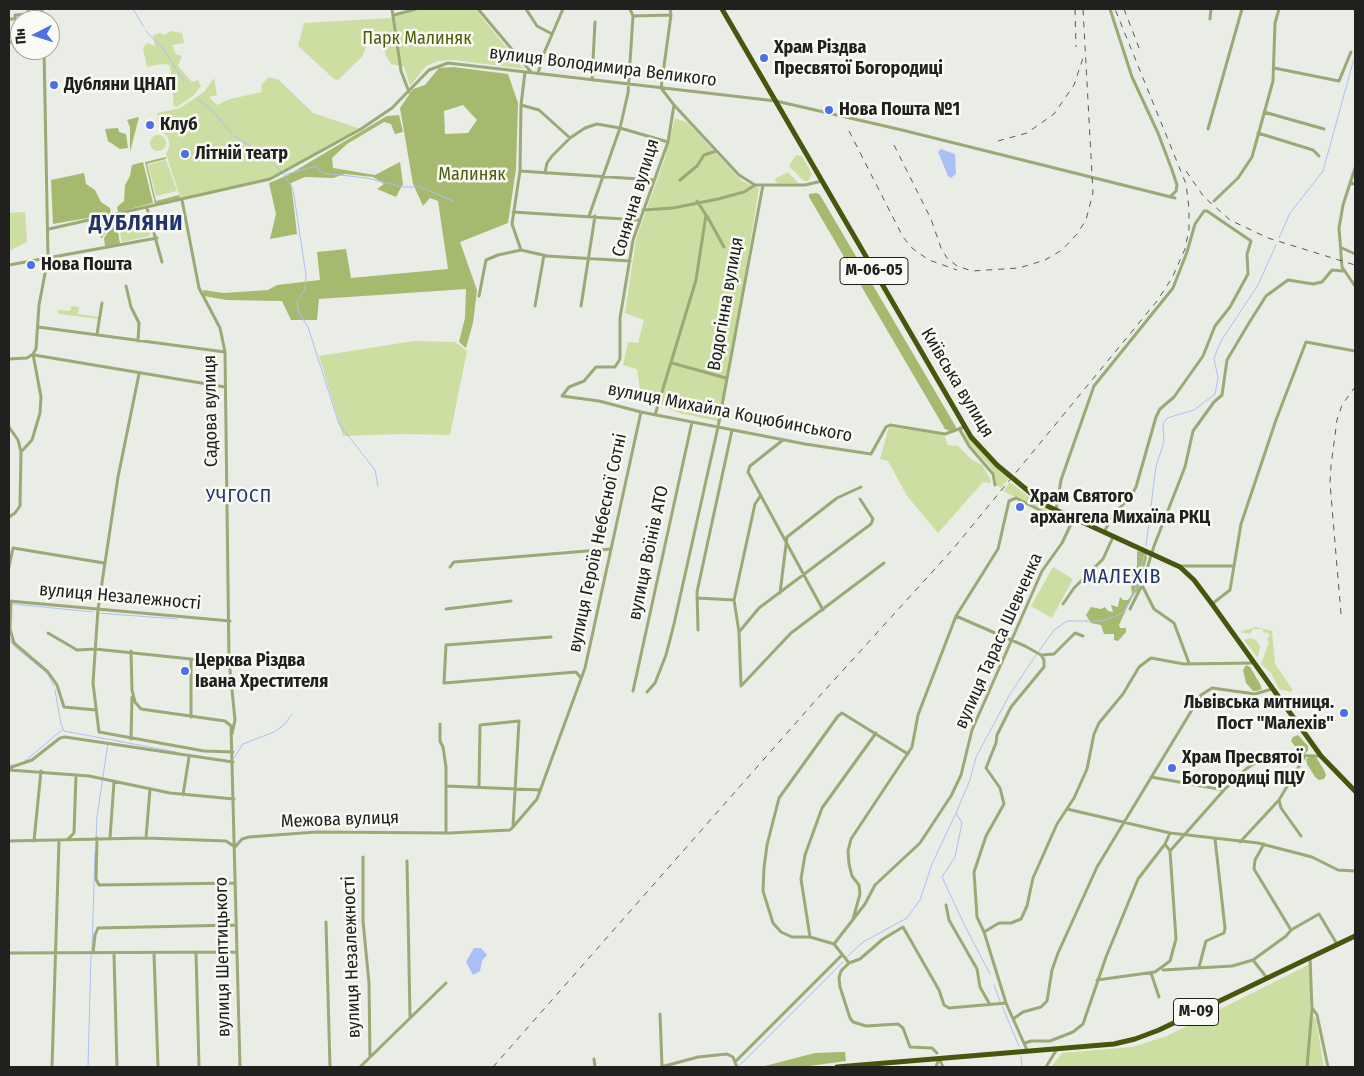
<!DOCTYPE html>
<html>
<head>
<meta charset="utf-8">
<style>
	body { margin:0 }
	#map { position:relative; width:1364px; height:1076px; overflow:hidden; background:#eaece6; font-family:"Fira Sans Condensed",sans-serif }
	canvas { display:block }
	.frame { position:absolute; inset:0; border:10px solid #20211f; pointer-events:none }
	.north { position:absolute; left:10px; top:10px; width:50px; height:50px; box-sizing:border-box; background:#f8faf3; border:1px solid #a2a39e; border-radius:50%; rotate:265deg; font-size:14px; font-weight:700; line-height:20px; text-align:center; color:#20211f }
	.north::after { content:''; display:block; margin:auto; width:18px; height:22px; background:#4e70e4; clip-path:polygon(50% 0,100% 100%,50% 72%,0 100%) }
</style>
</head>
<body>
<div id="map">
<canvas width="1364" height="1076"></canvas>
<div class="frame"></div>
<div class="north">Пн</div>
</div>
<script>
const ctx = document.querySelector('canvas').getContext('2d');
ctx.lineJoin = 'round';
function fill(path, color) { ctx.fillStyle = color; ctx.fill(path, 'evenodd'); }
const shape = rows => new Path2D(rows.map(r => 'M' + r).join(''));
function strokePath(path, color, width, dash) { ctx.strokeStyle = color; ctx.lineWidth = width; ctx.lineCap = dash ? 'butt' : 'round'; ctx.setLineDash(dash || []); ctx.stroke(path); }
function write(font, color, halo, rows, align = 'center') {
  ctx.font = font + ' "Fira Sans Condensed",sans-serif'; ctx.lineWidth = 5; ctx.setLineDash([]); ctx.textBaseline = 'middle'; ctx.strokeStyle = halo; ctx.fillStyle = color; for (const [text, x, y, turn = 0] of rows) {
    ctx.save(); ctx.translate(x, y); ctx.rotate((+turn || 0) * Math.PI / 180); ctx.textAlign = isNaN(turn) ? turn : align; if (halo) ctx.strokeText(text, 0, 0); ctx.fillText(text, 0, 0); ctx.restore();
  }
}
fill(shape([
	[417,9,475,9,524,69,454,60,438,61,426,66,410,86,404,67,391,64,386,56,384,48,386,42,382,36,369,40,362,57,338,80,334,79,298,46,304,23,390,18],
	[171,31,182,33,184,43,172,45,176,54,182,56,178,66,192,82,198,80,201,86,194,95,177,107,174,106,170,65,162,64,147,67,143,48,147,43,155,46,153,35,161,33,164,35],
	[269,77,279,80,313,113,361,129,270,179,181,200,166,154,170,145,167,136,159,129,157,113,180,108,204,92,214,78,217,95,209,97,217,105,230,99,262,92,261,85],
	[675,118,688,123,742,181,759,188,721,422,679,413,648,398,643,395,640,390,637,369,623,365,628,342,638,343,644,320,625,313,636,239,665,158],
	'150 143a8 8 0 1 1 16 0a8 8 0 1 1-16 0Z',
	[796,155,802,156,812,174,808,181,804,181,789,166],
	[166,160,177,191,156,196,148,165],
	[788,172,798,183,778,183,775,181,776,178],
	[25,212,27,242,9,251,9,213],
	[148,214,154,231,150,233,150,236,122,242,117,220],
	[71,306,79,307,78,314,100,317,99,319,58,314,58,310,70,311],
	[414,341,455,342,467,351,450,435,403,434,343,436,319,356],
	[889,427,944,435,948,445,958,446,972,460,982,465,991,480,990,483,983,482,938,533,907,496,888,461,880,459],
	[963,431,986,457,1009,478,1001,488,996,485,996,478,991,468,969,443],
	[1010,482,1033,500,1059,518,1003,491],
	[1053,567,1073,579,1052,618,1031,606],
	[1256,627,1272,631,1275,664,1293,690,1290,692,1279,689,1271,673,1261,664,1269,642,1267,639,1270,635,1267,632,1264,633,1262,629,1253,629,1250,634,1239,632],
	[1251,638,1256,640,1260,646,1258,658,1244,640],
	[1310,964,1310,1010,1316,1020,1324,1067,1051,1067,1062,1053,1132,1047,1167,1036]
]), '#cddea3');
fill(shape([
	[453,67,508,74,518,103,516,169,508,223,460,242,477,290,473,323,466,348,459,342,465,318,466,289,319,299,317,320,291,320,282,301,226,300,204,296,203,290,224,293,268,290,277,285,320,280,317,252,346,249,351,278,448,269,438,201,430,198,423,206,413,184,400,108,413,89,425,85,439,68],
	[463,105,477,120,468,133,445,134,444,111],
	[399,115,403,132,395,134,391,124,384,122,347,144,332,158,333,168,375,175,400,162,403,184,396,197,377,189,384,184,373,177,345,174,333,178,305,177,291,183,297,234,270,239,276,214,269,183,288,175,387,116],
	[139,117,130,152,130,127,127,120],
	[118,128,119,132,126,134,128,148,120,149,108,141,105,129],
	[166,157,166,159,147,164,156,201,179,195,180,198,155,204,145,162],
	[143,162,153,203,118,212,117,207,124,201,125,185,130,176,132,165],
	[84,173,86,184,95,190,101,202,110,208,111,214,53,224,51,180],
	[817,193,820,195,956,427,955,429,950,431,945,429,809,197,809,194],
	[115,219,102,238,101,238,98,221],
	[116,220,120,244,105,246,104,238],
	[1137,551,1146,553,1147,558,1138,590,1132,597,1119,625,1120,628,1126,628,1126,632,1118,641,1114,640,1114,634,1104,634,1101,625,1091,623,1086,615,1091,607,1101,609,1105,607,1108,611,1113,612,1111,605,1118,607,1120,597,1123,600,1128,600,1132,594,1131,586,1135,580,1129,571,1137,566],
	[1246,665,1250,667,1260,684,1262,689,1257,691,1253,691,1246,683,1243,670],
	[1298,735,1308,746,1308,751,1304,754,1300,753,1291,741,1293,737],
	[1311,756,1316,757,1324,770,1326,775,1324,779,1319,780,1315,777,1307,764,1306,759],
	[842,1052,845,1052,846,1061,802,1067,761,1067,815,1053]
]), '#a5b96f');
fill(shape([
	[941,149,955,154,956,174,951,178,948,176,938,152],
	[474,948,481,948,487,955,482,961,480,971,473,975,466,962]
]), '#aac0f5');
strokePath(shape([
	[133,9,144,27],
	[146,31,164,50,184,82],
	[197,99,210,108,232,134],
	[234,136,255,149,281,171],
	[1279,238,1290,213,1323,171,1355,55],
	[378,486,375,470,339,424,308,327,299,313,297,302,305,289,306,275,293,189,284,175,317,166,322,173,367,178,402,187,421,187,455,202],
	[1146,546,1156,466,1164,442,1163,424,1167,418,1194,410,1215,394,1218,378,1214,358,1221,341,1258,285,1276,245],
	[13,604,93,612],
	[98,613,177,619],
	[9,636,12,644],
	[14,646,47,673,54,686],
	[1039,651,1054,630,1067,621,1100,621,1119,615,1125,610,1134,594,1145,553],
	[55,690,61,724,64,731,176,752],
	[234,758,243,744,274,732,284,725,292,714],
	[25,761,62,730],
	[9,765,14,765],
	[96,837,97,817,108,743],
	[92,951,95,852],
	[847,957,863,942,907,918,920,900,932,864,956,813],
	[990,974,965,926,942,877,955,857,962,823,956,813,970,780,976,757,1010,694,1036,655],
	[994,985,1000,1001],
	[1002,1006,1019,1046],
	[1021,1057,1022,1067],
	[740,1065,843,962],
	[88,1067,91,955]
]), '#aac0f5', 1);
strokePath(shape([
	[42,9,42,20],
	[392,9,401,71,409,92],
	[478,9,531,72],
	[526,9,537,26,552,34],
	[670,9,671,15,661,88,674,105,739,175,755,185,805,185,822,181],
	[1110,9,1132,77,1158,133,1172,170,1177,185,1176,191,1170,197],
	[394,15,416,9],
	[633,16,671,15],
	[9,19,15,19,15,15,28,14,28,9],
	[1210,19,1211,9],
	[9,42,20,42],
	[1274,68,1339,81,1351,52],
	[538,73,544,53,563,9],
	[592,80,595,22],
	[521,105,539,110,570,138],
	[674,105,668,142,633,240,620,318,620,359,615,367,596,367,584,381,569,387,562,396,599,401,641,412,805,444,871,454,886,427,890,425,945,434,964,427],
	[1264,112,1324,129],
	[1208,129,1242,9],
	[1258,133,1313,150,1319,156],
	[1355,168,1343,205,1339,228,1342,267,1355,286],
	[520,171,654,180],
	[545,173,547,163,552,156,570,138,585,128,597,124,620,128,668,142],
	[680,180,697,166,704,155,716,151],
	[1350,183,1355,184],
	[182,200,199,288,220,328,225,352,229,660,235,720,232,734],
	[1214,201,1238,178,1252,157,1273,81,1275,23,1279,9],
	[147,208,162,262],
	[643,210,673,208,718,199,744,192,755,185],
	[513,212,639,220],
	[589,216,620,128,628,93,633,16,630,9],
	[707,216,724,247],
	[49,229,270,179,361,129,392,108,429,70,448,63,776,101,902,130,1175,198],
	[1342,248,1355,254],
	[521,250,512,224,520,171,521,105,525,72],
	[9,265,157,238],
	[126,286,131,307,139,323,138,341],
	[479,296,486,260,498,255,521,250,547,256,630,261],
	[535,306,544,255],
	[581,306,595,216],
	[38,327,225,352],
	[97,334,102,303],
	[34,355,225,387],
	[9,359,27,358,33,354],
	[672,363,726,378],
	[139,374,118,477,98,609,93,683,99,732,204,751,233,752],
	[655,415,696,280,706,215,697,201],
	[9,427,18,440,21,452],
	[960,430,969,446,993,474,995,485],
	[783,440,750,466,748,472,823,610],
	[1056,510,1061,480,1094,386,1173,288,1187,252,1195,224,1204,211,1207,211,1251,241,1247,254,1248,274,1230,307,1215,326,1203,356,1174,397,1160,409,1156,417,1136,487,1131,496,1114,514,1104,532],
	[9,517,15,513,20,506,21,452,32,440,40,413,41,397,33,354,36,349,39,305,48,258,44,50],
	[1181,566,1233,566],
	[9,567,13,548,104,563],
	[450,567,454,562,611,549],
	[1142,585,1154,609,1174,623,1189,663],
	[780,593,787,537,837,498,861,487],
	[697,598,734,600],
	[9,601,230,621],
	[11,601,10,629,14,643,48,672,57,685,64,707,96,710],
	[1063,604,1074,588,1103,559,1113,537],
	[1212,604,1230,590,1241,524,1276,420,1306,342,1355,351],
	[446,609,511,601],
	[1130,609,1142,585,1154,546,1185,467,1193,431,1214,402,1222,395,1227,360,1249,323,1266,296,1288,280,1313,284,1322,282,1332,270,1343,271],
	[956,616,1025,646,1041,655,1044,660,1044,667,1011,707,997,735,996,743,986,768,1000,788,1004,804,986,836,974,872,977,917,984,932,1006,1003,1027,1050],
	[698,630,697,592,732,430],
	[739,632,759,608,871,524,873,519,860,499],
	[48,633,77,650,95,649,191,659,229,660],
	[551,637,446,645,444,683,576,672,581,678],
	[131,651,132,691],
	[1042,655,1054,654,1075,633,1083,636],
	[191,659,191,717],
	[741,686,739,632,734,600,755,504,761,495],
	[741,686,791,633,884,563],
	[132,690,135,702,141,709,225,721,231,726,240,1067],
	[633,691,692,422],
	[647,692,655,683,666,655,674,624,718,427,763,185],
	[440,724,440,741,443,747,446,767,446,833],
	[131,739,132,697],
	[9,768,32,760,60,738,65,737,233,762],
	[9,770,89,776,170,793,234,799],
	[1151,777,1224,790],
	[446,786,540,790],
	[479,787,480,725,519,721,513,826],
	[183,795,189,757],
	[1279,800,1281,808,1301,836],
	[1067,809,1170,833,1258,843,1312,857,1338,870,1355,871],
	[97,838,96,879,99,885,235,883],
	[110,838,114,782],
	[146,838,150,789],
	[68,839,74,833,76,775],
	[9,841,146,838,226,841,235,847],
	[34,841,41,771],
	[1240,842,1279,800,1305,756],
	[1165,844,1170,833],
	[1264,844,1255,860,1254,869,1291,930],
	[235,847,242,839,249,837,316,832,450,833,510,830,513,827,537,799,585,668,641,412],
	[363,857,363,921,369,983,370,1057],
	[407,861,410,1017],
	[946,905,949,920,977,969,980,987,989,1003],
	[853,919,860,894,859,885,852,876,849,864,848,851,851,839,912,747,918,715,956,616,998,549,1009,501,1016,498,1061,521,1073,520],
	[326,922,330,1067],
	[984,932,999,923,1011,923,1021,919,1027,906,1033,878,1057,824,1074,798,1087,769,1094,734,1099,723,1123,694,1139,667,1151,658,1184,664,1253,663],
	[810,937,801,879,805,855,822,808,876,733],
	[834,944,865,904,875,885,920,843,951,796,961,775,972,730,1042,571,1062,543,1073,520],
	[834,944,810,937,792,937,781,932,773,923,763,891,764,868,767,845,779,798,838,716,842,713,908,754],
	[834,944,849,963],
	[196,952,199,1067],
	[9,953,237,952],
	[93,953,95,935,98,928,236,925],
	[114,954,117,1067],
	[154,954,158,1067],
	[1253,960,1286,936,1291,930,1319,914,1337,944],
	[1199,967,1206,941,1224,933,1225,928,1215,839],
	[1163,970,1232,966,1253,960,1267,978],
	[1151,973,1159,997],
	[1097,980,1155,972,1170,961,1176,939,1170,851,1224,790,1246,769,1267,755,1321,756],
	[1313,1009,1317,1015,1328,1067],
	[660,1014,662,1067],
	[1013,1019,1023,1012,1041,1007,1047,1001,1052,970,1058,953,1097,867,1201,695,1212,688,1255,694,1272,689],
	[1025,1043,1031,1041,1050,1041,1073,1032,1083,1024,1106,957,1138,879,1165,844,1170,851],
	[937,1053,932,1048,910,1047,903,1028,898,1024,866,1026,853,1022,850,1018,840,987,839,978,841,971,849,963,860,959,883,939,903,927,939,990,944,1005,949,1008,1006,1003],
	[939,1058,943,1067],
	[594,1059,595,1067],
	[735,1062,842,955],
	[52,1067,59,840],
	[360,1067,446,983],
	[661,1067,698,1057,727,1054,733,1057,737,1067],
	[936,1067,939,1058],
	[1046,1067,1057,1049],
	[1307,1067,1312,1009,1310,958]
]), '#9aa976', 3);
strokePath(shape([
	[722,9,971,437,997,465,1045,505,1180,567,1194,580,1212,604,1321,756,1355,791],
	[837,1067,1114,1044,1135,1039,1159,1030,1355,936]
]), '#47560c', 5);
strokePath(shape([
	[1075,9,1076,47],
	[1124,9,1141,53],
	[849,131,903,237,913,249,929,260,957,270],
	[998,141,1027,133,1054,114,1074,85,1083,58],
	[894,145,931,219,941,248,947,258,957,266,972,271,1019,268,1045,260,1062,250,1077,234,1086,220,1093,193,1083,9],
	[1186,171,1204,197,1230,220,1268,238,1355,265],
	[1341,614,1330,483,1331,466,1337,420,1342,405,1355,387],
	[493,1067,816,700,953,549,1157,301,1172,278,1185,249,1189,229,1189,208,1186,184,1115,9]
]), '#595a57', 1, [6, 6]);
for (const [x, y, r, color] of [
	[764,58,5,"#4e70e4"],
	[54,85,5,"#4e70e4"],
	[829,110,5,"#4e70e4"],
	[150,125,5,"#4e70e4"],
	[185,154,5,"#4e70e4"],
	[31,265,5,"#4e70e4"],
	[1020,507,5,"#4e70e4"],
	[185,671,5,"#4e70e4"],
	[1344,713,5,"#4e70e4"],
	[1172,768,5,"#4e70e4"]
]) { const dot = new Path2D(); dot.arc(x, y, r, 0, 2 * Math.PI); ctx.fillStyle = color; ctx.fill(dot); strokePath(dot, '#f8faf3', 2); }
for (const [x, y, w] of [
	[874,271,68],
	[1196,1012,45]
]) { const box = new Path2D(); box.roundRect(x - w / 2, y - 13.5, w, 27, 4); ctx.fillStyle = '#f8faf3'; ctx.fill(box); strokePath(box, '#20211f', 1); }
write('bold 16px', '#20211f', null, [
	["М-06-05",874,271],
	["М-09",1196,1012]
]);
write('18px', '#4e5e0a', '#f8faf3', [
	["Парк Малиняк",417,39],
	["Малиняк",472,175]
]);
write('bold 18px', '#20211f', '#f8faf3', [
	["Храм Різдва",774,48],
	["Пресвятої Богородиці",774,69],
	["Дубляни ЦНАП",64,85],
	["Нова Пошта №1",839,110],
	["Клуб",160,125],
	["Літній театр",195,154],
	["Нова Пошта",41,265],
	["Храм Святого",1030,497],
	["архангела Михаїла РКЦ",1030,518],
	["Церква Різдва",195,661],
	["Івана Хрестителя",195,682],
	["Львівська митниця.",1334,703,"right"],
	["Пост \"Малехів\"",1334,724,"right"],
	["Храм Пресвятої",1182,758],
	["Богородиці ПЦУ",1182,779]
], 'left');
write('18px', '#20211f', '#f8faf3', [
	["вулиця Володимира Великого",603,67,7],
	["Сонячна вулиця",636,198,-73],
	["Водогінна вулиця",726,304,-80],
	["Київська вулиця",957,383,59],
	["Садова вулиця",211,411,-91],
	["вулиця Михайла Коцюбинського",730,413,11],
	["вулиця Героїв Небесної Сотні",598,543,-78],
	["вулиця Воїнів АТО",649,553,-78],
	["вулиця Незалежності",120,597,5],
	["вулиця Тараса Шевченка",999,641,-66],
	["Межова вулиця",340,820,-2],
	["вулиця Шептицького",223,957,-91],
	["вулиця Незалежності",352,957,-92]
]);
ctx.letterSpacing = '1px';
write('19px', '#22336c', '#f8faf3', [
	["УЧГОСП",239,497]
]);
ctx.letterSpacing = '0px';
ctx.letterSpacing = '1px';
write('20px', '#22336c', '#f8faf3', [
	["МАЛЕХІВ",1122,577]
]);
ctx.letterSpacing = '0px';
ctx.letterSpacing = '1px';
write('bold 22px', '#22336c', '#f8faf3', [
	["ДУБЛЯНИ",136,224]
]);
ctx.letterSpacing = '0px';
</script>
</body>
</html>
